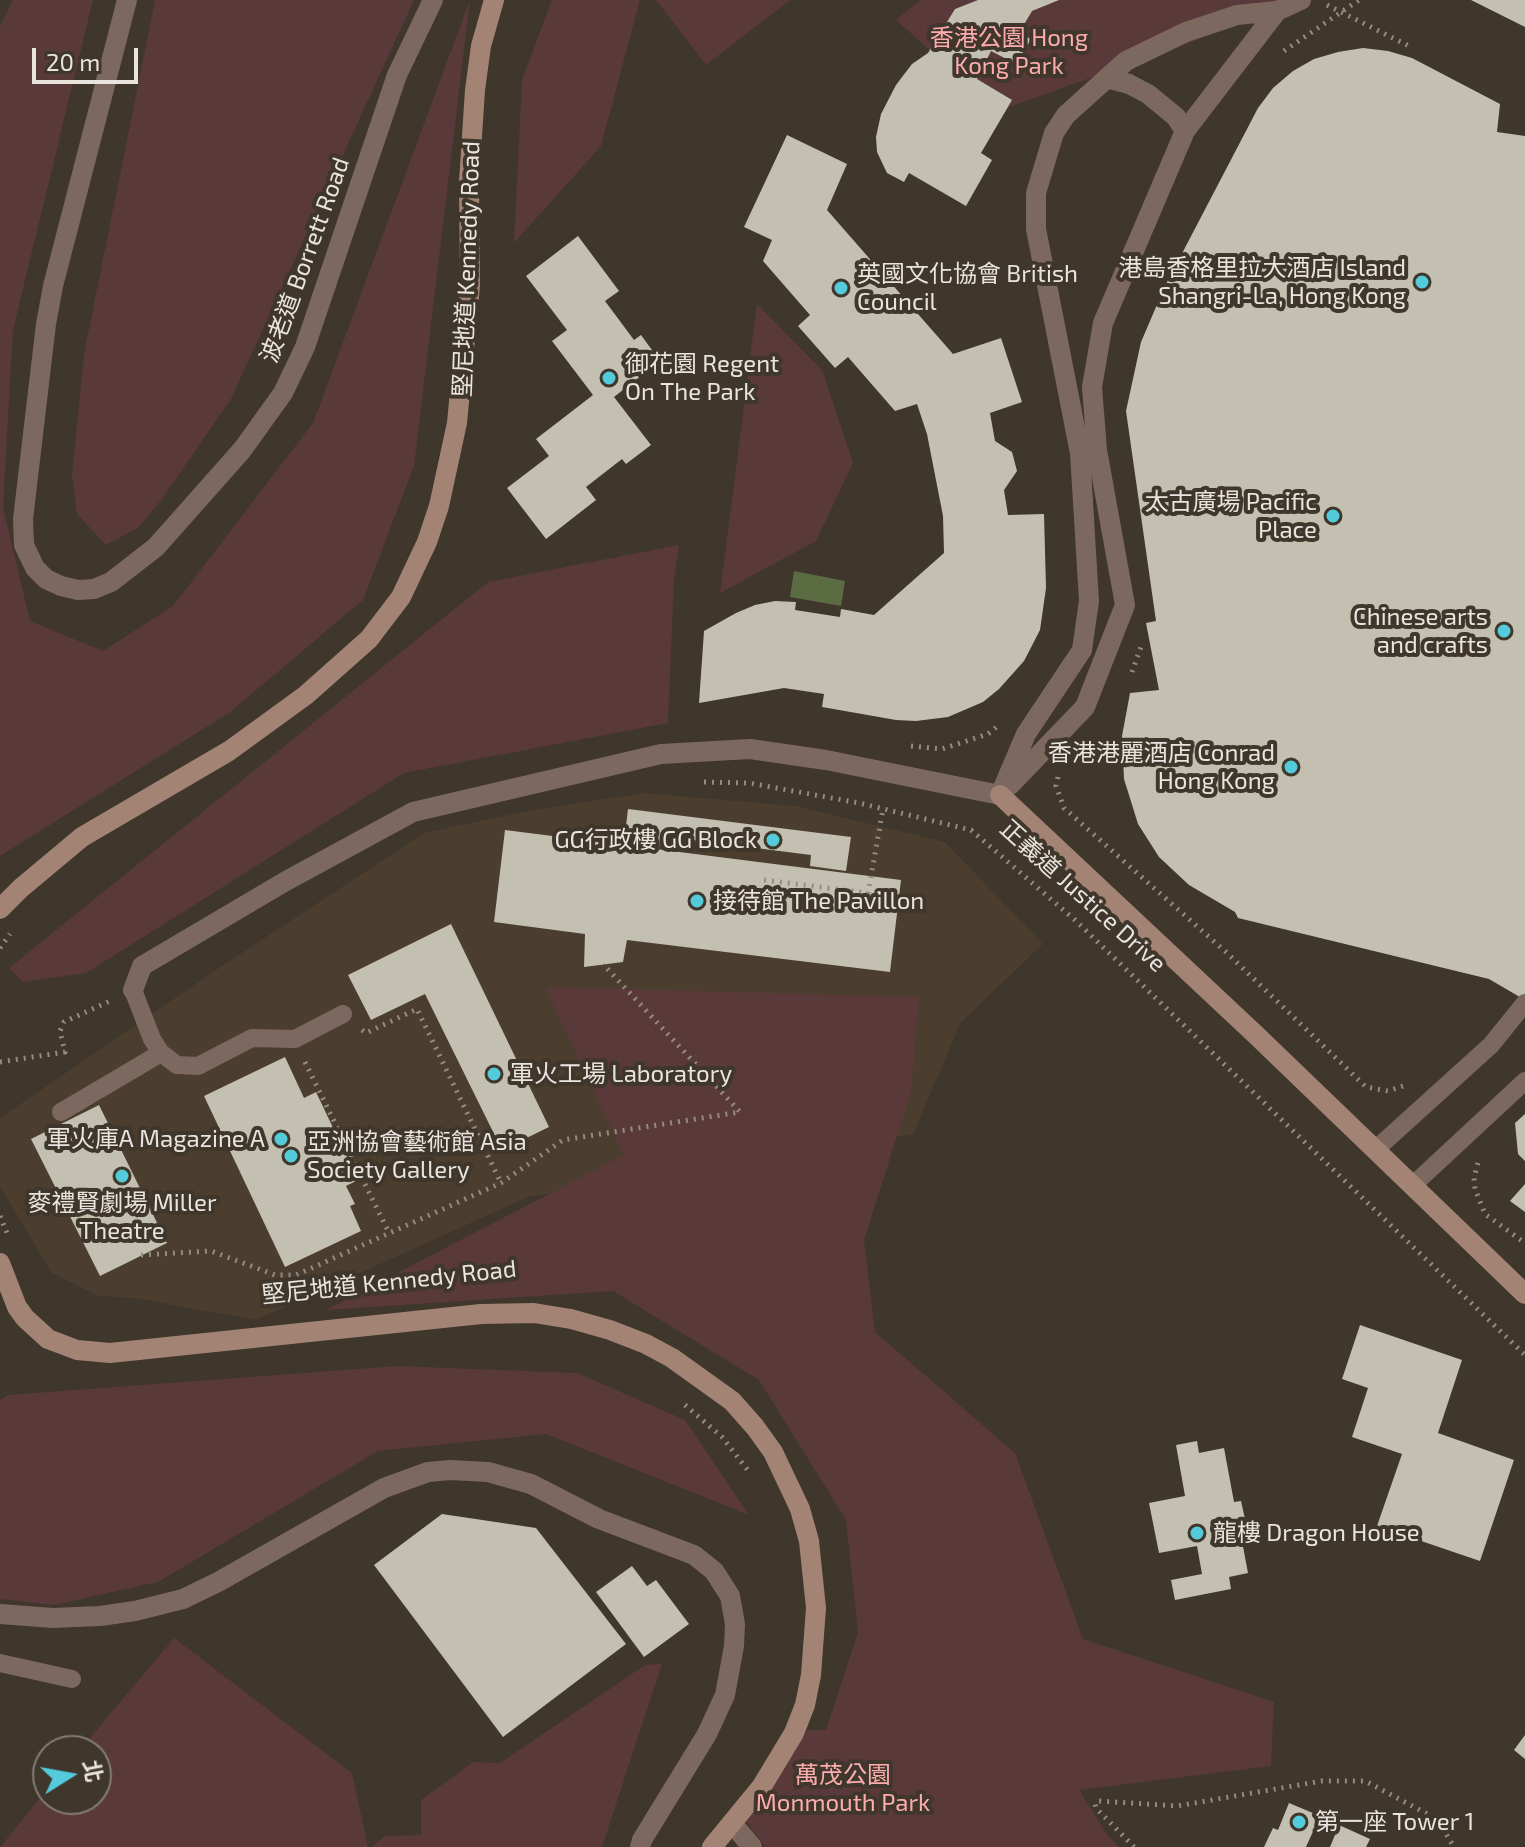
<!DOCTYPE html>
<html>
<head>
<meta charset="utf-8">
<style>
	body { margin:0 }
	#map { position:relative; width:1525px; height:1847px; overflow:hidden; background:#3f362c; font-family:"Exo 2","Noto Sans TC",sans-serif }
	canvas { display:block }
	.north { position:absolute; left:32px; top:1735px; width:80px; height:80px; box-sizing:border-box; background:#3f362c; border:2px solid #837c73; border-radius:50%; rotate:79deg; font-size:22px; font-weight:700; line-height:32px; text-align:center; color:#eae4de }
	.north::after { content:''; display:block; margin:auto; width:28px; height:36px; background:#53cbdb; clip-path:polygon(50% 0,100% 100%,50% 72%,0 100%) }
	.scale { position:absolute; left:32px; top:48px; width:106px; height:36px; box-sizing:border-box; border:4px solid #eae4de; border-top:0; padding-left:10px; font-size:24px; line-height:28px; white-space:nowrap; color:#eae4de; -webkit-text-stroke:6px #3f362c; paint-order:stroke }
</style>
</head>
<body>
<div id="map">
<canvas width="1525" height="1847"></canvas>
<div class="north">北</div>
<div class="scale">20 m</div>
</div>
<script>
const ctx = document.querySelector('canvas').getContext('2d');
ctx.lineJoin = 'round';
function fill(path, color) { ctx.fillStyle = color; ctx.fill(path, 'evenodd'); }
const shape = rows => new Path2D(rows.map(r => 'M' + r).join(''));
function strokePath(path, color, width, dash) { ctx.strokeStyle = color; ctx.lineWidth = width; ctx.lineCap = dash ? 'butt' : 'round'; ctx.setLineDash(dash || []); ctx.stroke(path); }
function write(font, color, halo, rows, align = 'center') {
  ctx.font = font + ' "Exo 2","Noto Sans TC",sans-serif'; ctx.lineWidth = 8; ctx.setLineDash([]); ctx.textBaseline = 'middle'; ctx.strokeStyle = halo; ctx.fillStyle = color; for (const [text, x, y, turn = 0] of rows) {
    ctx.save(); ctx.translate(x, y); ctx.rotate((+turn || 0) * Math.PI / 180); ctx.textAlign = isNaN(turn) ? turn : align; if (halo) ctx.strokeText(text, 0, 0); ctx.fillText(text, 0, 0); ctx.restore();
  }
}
fill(shape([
	[643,793,796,806,945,842,1043,944,961,1022,913,1134,528,1197,256,1320,134,1298,98,1296,52,1273,0,1186,0,1118,216,970,424,833,528,811]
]), '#4b3e2e');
fill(shape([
	[13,0,93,0,13,330,3,507,30,621,103,651,173,606,313,423,470,0,414,466,363,600,229,713,0,856,0,26],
	[155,0,414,0,231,399,162,499,138,528,106,545,77,514,72,476,84,354],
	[552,0,640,0,601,146,514,243,522,80],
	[656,0,790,0,706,65],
	[920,0,1278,0,1263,16,998,111,896,20],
	[757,304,822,370,853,463,816,541,720,593],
	[679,545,674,580,668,723,404,773,86,973,23,982,9,968,488,582],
	[545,987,919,997,911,1092,864,1240,875,1332,1015,1453,1083,1639,1274,1702,1271,1766,1079,1790,1106,1833,1119,1847,765,1847,746,1821,808,1730,826,1730,858,1632,846,1520,759,1380,613,1291,326,1310,624,1155],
	[398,1366,577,1373,685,1420,749,1515,546,1434,378,1451,158,1582,53,1605,0,1599,0,1400,8,1395],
	[174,1638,352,1773,368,1847,0,1847,48,1788,48,1799,96,1799,96,1751,79,1751],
	[662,1664,602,1847,372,1847,385,1836,421,1835,421,1800,473,1762,500,1763,645,1665]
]), '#5a393a');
fill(shape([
	[794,571,845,581,841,606,790,597]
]), '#5b6c42');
fill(shape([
	[978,0,1059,0,1032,11,1019,33,1031,39,1016,64,991,51,977,79,1012,100,981,153,992,160,966,206,909,173,904,182,887,173,877,152,876,137,881,114,896,85,912,64,928,53,955,9],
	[1471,0,1525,0,1525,27],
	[1363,48,1388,51,1412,58,1500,104,1497,132,1525,136,1525,1000,1489,979,1238,918,1235,912,1189,885,1159,857,1138,824,1124,779,1122,736,1130,693,1159,690,1146,623,1156,621,1126,411,1141,342,1165,286,1258,108,1273,88,1293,71,1314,59,1338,52],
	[787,135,847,164,827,210,953,354,1001,338,1022,402,990,413,995,441,1012,452,1017,471,1004,490,1008,515,1044,514,1046,588,1040,630,1024,661,999,689,983,702,948,717,916,721,896,720,822,707,824,694,784,688,699,703,704,631,736,613,755,605,775,601,796,602,795,610,840,617,841,609,874,615,944,553,943,516,927,434,917,404,895,411,848,357,835,368,798,326,810,315,763,261,772,240,744,227],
	[578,236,619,291,605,301,634,340,641,335,660,361,614,397,651,445,626,464,622,459,586,487,596,500,546,539,507,488,549,456,536,439,593,395,552,341,567,330,526,276],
	[628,809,851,837,846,871,810,866,811,855,661,836,659,847,624,843],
	[505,830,901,880,890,972,627,940,623,962,584,967,585,934,494,922],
	[451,924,549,1127,502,1150,425,994,371,1020,348,975],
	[285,1057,304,1098,316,1092,358,1180,346,1186,355,1204,350,1206,361,1231,285,1267,204,1096],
	[99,1105,167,1243,100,1276,31,1139],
	[1525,1114,1525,1161,1518,1154,1515,1123],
	[1525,1184,1525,1212,1510,1201],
	[1360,1325,1462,1360,1438,1433,1514,1460,1480,1561,1377,1526,1402,1454,1352,1437,1368,1388,1342,1379],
	[1197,1441,1199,1453,1224,1448,1234,1502,1241,1501,1245,1519,1238,1520,1248,1573,1229,1577,1231,1589,1175,1600,1171,1580,1202,1574,1197,1546,1159,1553,1149,1503,1185,1496,1176,1445],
	[442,1514,536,1528,626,1644,503,1737,374,1565],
	[632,1566,647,1586,656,1580,689,1624,644,1657,596,1592],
	[1525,1735,1525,1759,1514,1750],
	[1289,1803,1320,1816,1306,1847,1264,1847,1273,1828,1278,1830],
	[1339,1825,1370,1839,1366,1847,1330,1847]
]), '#c3c0b1');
strokePath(shape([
	[1327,5,1409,46],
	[1284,51,1359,0],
	[1132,672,1142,644],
	[911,746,942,749,988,734,999,725],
	[1058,777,1056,786,1064,808,1227,953,1366,1087,1388,1091,1403,1086],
	[704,782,749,783,859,803,971,830,1075,920,1525,1355],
	[764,880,868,893,883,809],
	[0,948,10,934],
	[362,1030,366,1033,417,1009,501,1183],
	[0,1062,65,1052,60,1031,64,1022,110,1001],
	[305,1062,389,1233],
	[1478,1163,1474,1178,1475,1189,1485,1214,1525,1243],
	[0,1216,9,1238],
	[141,1255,211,1251,275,1275,296,1275,501,1183,563,1140,740,1112,603,964],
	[685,1405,722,1437,750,1473],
	[1134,1847,1096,1808,1095,1804,1098,1801,1177,1806,1322,1781,1365,1781,1437,1819,1454,1847]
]), '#948c84', 5, [2, 6]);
strokePath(shape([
	[133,990,152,1039,161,1053,177,1065,198,1066,252,1038,295,1039,343,1014],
	[61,1112,161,1053],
	[1375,1150,1491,1045,1525,1003],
	[1412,1186,1525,1081],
	[0,1663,72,1679]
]), '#7d685f', 18);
strokePath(shape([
	[127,0,53,286,46,324,23,519,24,545,35,568,46,579,61,586,78,590,94,589,111,582,156,547,242,450,283,393,305,347,397,75,433,0],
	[1107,78,1129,84,1148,94,1176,117,1185,131],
	[1010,785,1085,707,1125,605,1097,450,1092,387,1103,323,1185,131,1277,11],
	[1000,795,1026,734,1082,650,1089,601,1080,453,1036,229,1036,193,1054,133,1066,115,1126,61,1186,32,1237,15,1277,11,1301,0],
	[133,990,142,966,286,881,413,812,661,754,750,749,826,760,1000,795],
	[0,1614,53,1618,100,1616,135,1611,183,1599,218,1582,384,1488,428,1472,450,1470,488,1472,531,1484,599,1519,694,1555,714,1571,730,1596,735,1624,734,1646,725,1695,707,1734,642,1840,640,1847],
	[732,1823,752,1847]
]), '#7d685f', 20);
strokePath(shape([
	[1000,795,1256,1035,1525,1294],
	[0,909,21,888,82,837,229,751,306,695,369,639,401,597,427,542,439,506,457,423,470,285,469,182,475,90,481,46,494,0],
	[0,1263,17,1307,25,1318,48,1339,77,1350,110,1353,481,1314,534,1313,571,1319,610,1330,646,1344,672,1358,732,1401,755,1427,773,1452,800,1509,809,1541,816,1608,811,1675,805,1705,794,1733,762,1786,712,1847]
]), '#a38374', 20);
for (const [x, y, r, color] of [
	[1422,282,8,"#53cbdb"],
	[841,288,8,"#53cbdb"],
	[609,378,8,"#53cbdb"],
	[1333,516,8,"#53cbdb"],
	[1504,631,8,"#53cbdb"],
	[1291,767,8,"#53cbdb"],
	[773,840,8,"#53cbdb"],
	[697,901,8,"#53cbdb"],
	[494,1074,8,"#53cbdb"],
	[281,1139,8,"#53cbdb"],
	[291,1156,8,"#53cbdb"],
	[122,1176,8,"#53cbdb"],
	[1197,1533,8,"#53cbdb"],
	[1299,1822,8,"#53cbdb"]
]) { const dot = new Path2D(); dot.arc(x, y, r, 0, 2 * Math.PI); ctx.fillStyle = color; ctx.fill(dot); strokePath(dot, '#3f362c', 3); }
write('24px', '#fdabad', '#3f362c', [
	["香港公園 Hong",1009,38],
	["Kong Park",1009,66],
	["萬茂公園",843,1775],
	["Monmouth Park",843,1803]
]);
write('24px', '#eae4de', '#3f362c', [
	["波老道 Borrett Road",305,260,-70],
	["堅尼地道 Kennedy Road",467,269,-88],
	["正義道 Justice Drive",1083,896,42],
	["堅尼地道 Kennedy Road",389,1282,-6]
]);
write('24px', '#eae4de', '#3f362c', [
	["港島香格里拉大酒店 Island",1406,268,"right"],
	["Shangri-La, Hong Kong",1406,296,"right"],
	["英國文化協會 British",857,274],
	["Council",857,302],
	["御花園 Regent",625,364],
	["On The Park",625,392],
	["太古廣場 Pacific",1317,502,"right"],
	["Place",1317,530,"right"],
	["Chinese arts",1488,617,"right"],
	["and crafts",1488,645,"right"],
	["香港港麗酒店 Conrad",1275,753,"right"],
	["Hong Kong",1275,781,"right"],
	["GG行政樓 GG Block",757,840,"right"],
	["接待館 The Pavillon",713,901],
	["軍火工場 Laboratory",510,1074],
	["軍火庫A Magazine A",265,1139,"right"],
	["亞洲協會藝術館 Asia",307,1142],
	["Society Gallery",307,1170],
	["麥禮賢劇場 Miller",122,1203,"center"],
	["Theatre",122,1231,"center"],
	["龍樓 Dragon House",1213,1533],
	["第一座 Tower 1",1315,1822]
], 'left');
</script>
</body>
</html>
